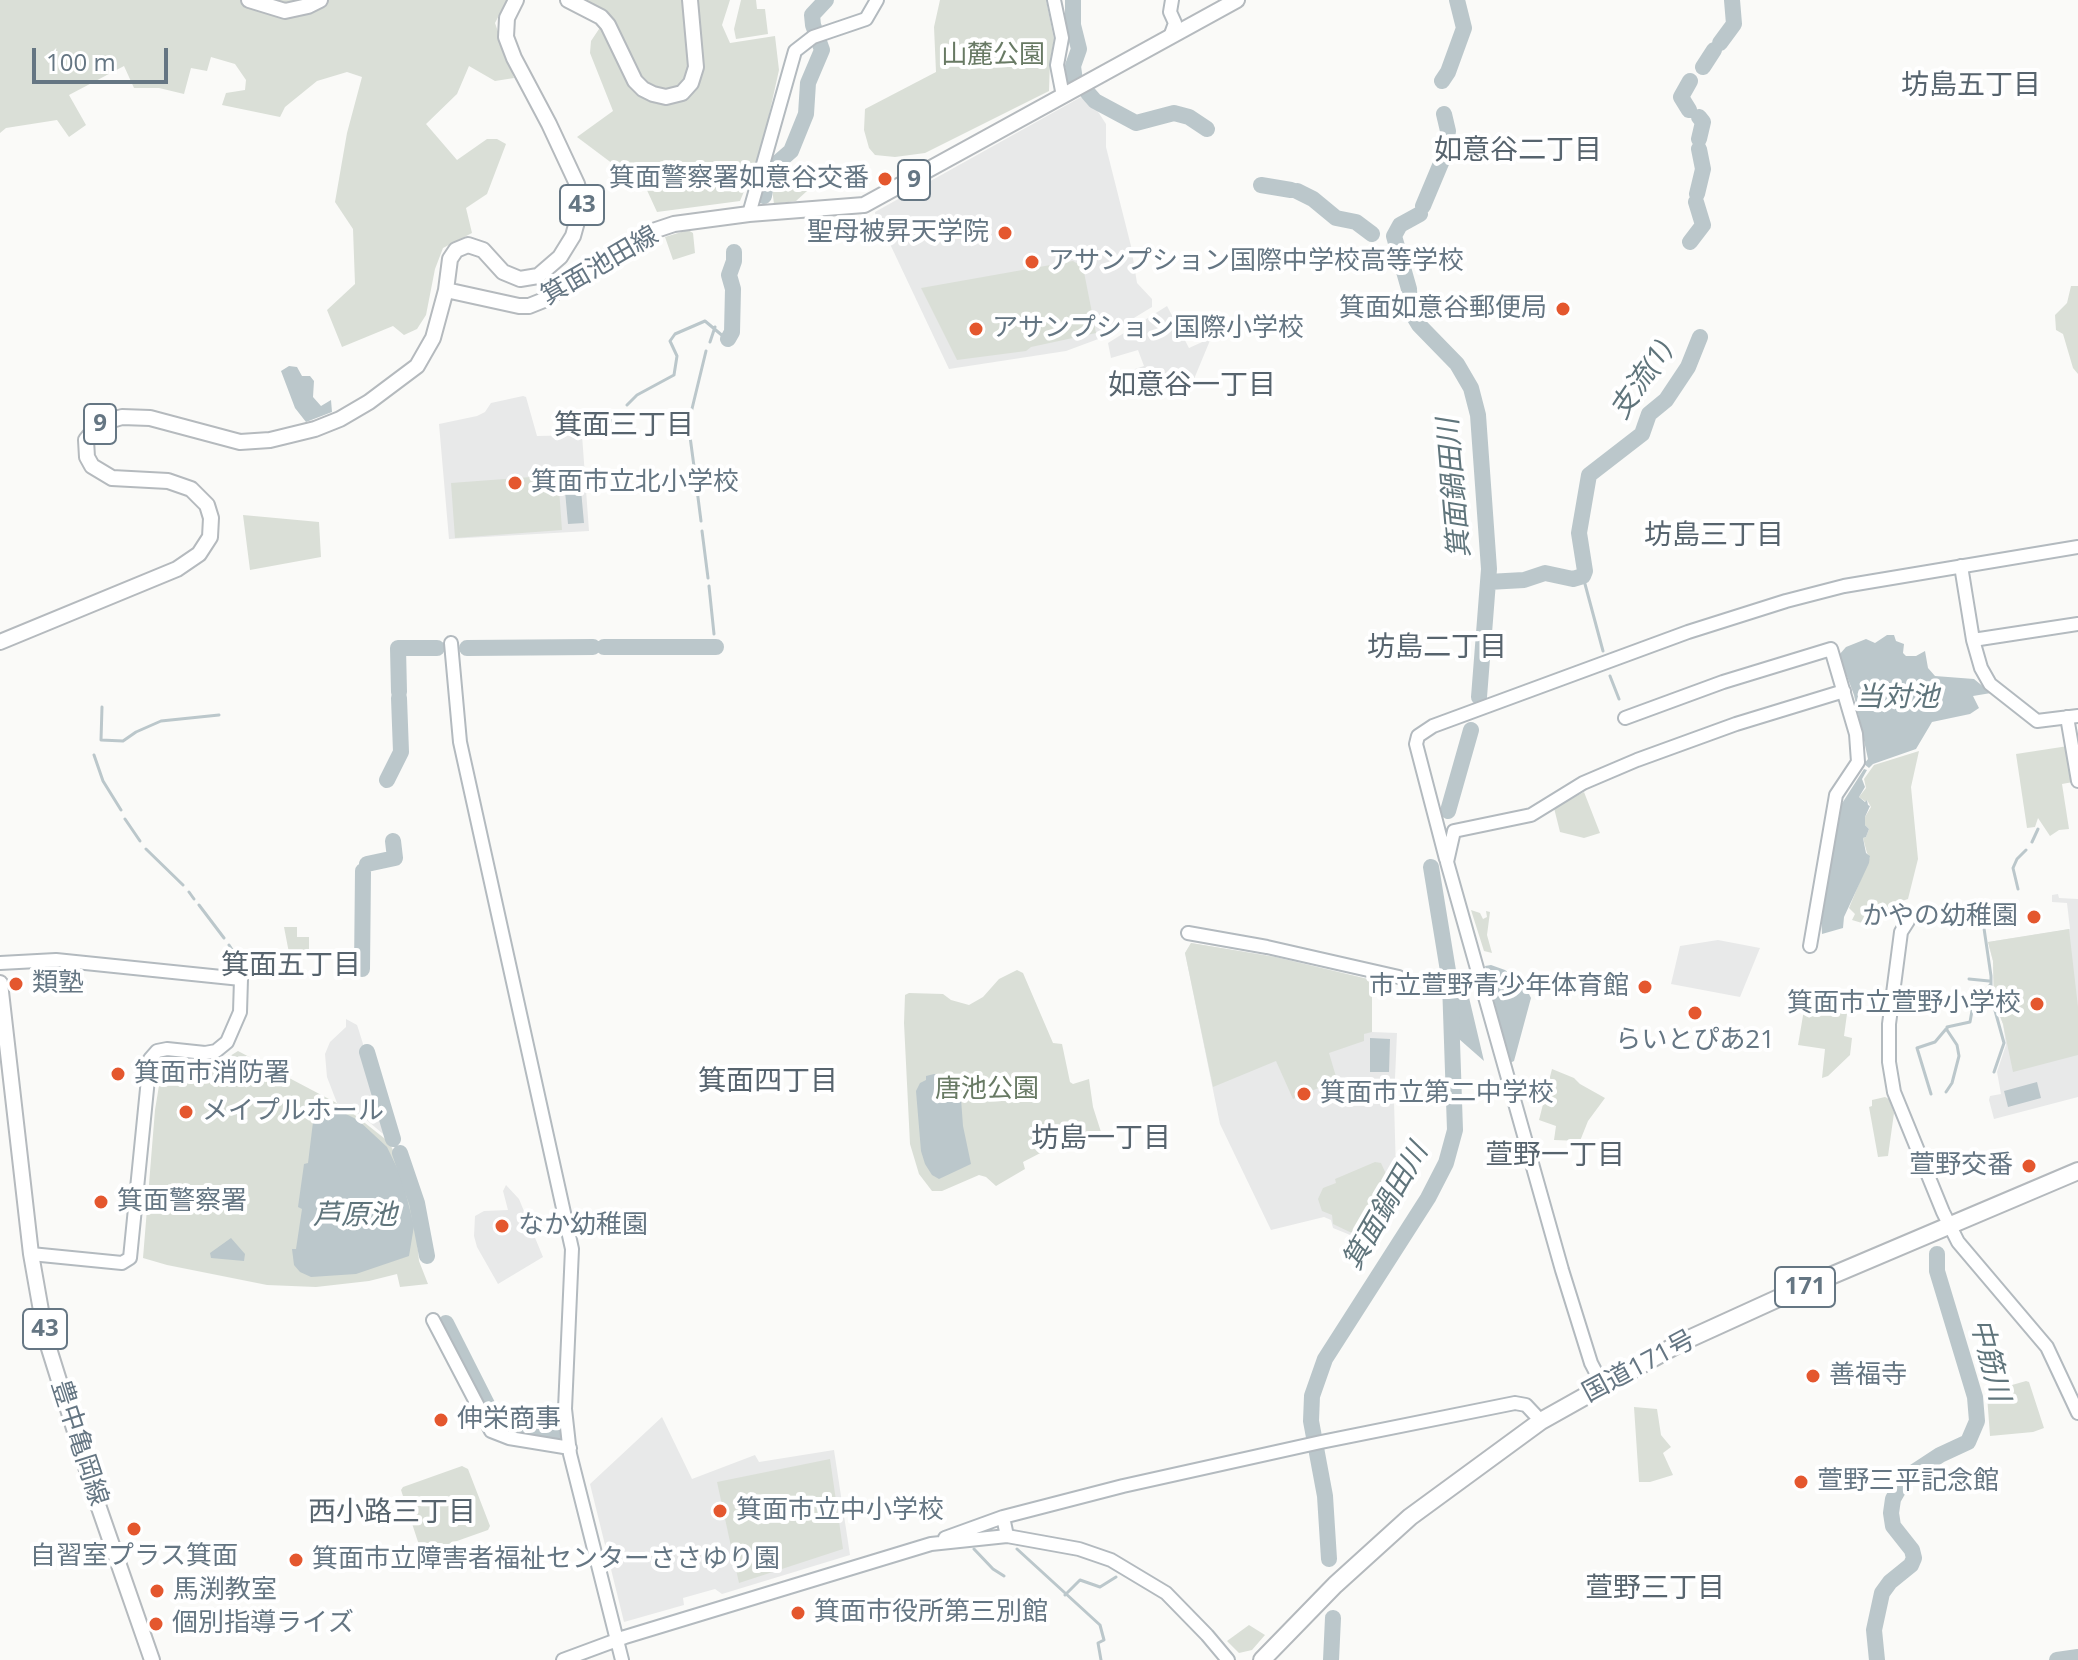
<!DOCTYPE html>
<html>
<head>
<meta charset="utf-8">
<style>
	body { margin:0 }
	#map { position:relative; width:2078px; height:1660px; overflow:hidden; background:#fafaf8; font-family:"Open Sans",sans-serif }
	canvas { display:block }
	.scale { position:absolute; left:32px; top:48px; width:136px; height:36px; box-sizing:border-box; border:4px solid #657683; border-top:0; padding-left:10px; font-size:24px; line-height:28px; white-space:nowrap; color:#657683; -webkit-text-stroke:6px #fff; paint-order:stroke }
</style>
</head>
<body>
<div id="map">
<canvas width="2078" height="1660"></canvas>
<div class="scale">100 m</div>
</div>
<script>
const ctx = document.querySelector('canvas').getContext('2d');
ctx.lineJoin = 'round';
function fill(path, color) { ctx.fillStyle = color; ctx.fill(path, 'evenodd'); }
const shape = rows => new Path2D(rows.map(r => 'M' + r).join(''));
function strokePath(path, color, width, dash) { ctx.strokeStyle = color; ctx.lineWidth = width; ctx.lineCap = dash ? 'butt' : 'round'; ctx.setLineDash(dash || []); ctx.stroke(path); }
function write(font, color, halo, rows, align = 'center') {
  ctx.font = font + ' "Open Sans","Noto Sans JP",sans-serif'; ctx.lineWidth = 8; ctx.setLineDash([]); ctx.textBaseline = 'middle'; ctx.strokeStyle = halo; ctx.fillStyle = color; for (const [text, x, y, turn = 0] of rows) {
    ctx.save(); ctx.translate(x, y); ctx.rotate((+turn || 0) * Math.PI / 180); ctx.textAlign = isNaN(turn) ? turn : align; if (halo) ctx.strokeText(text, 0, 0); ctx.fillText(text, 0, 0); ctx.restore();
  }
}
fill(shape([
	[1081,97,1089,104,1093,104,1106,124,1106,147,1131,246,1137,283,1152,299,1152,307,1101,338,1066,351,949,369,890,244,876,222,875,212],
	[1167,306,1189,348,1211,338,1194,379,1138,398,1132,370,1144,366,1138,350,1111,358,1108,343],
	[523,396,526,397,537,436,582,435,589,531,449,539,439,424,477,416,485,412,491,403],
	[2058,894,2059,898,2078,899,2078,1097,1994,1119,1989,1100,1990,1096,2001,1094,1997,1072,2006,1045,2003,1024,1994,1001,1993,961,1988,942,2070,929,2067,903,2052,902,2052,895],
	[1718,940,1760,948,1740,997,1671,984,1680,946],
	[1191,943,1275,957,1372,980,1372,1032,1397,1033,1394,1101,1396,1172,1390,1195,1376,1212,1360,1239,1333,1228,1331,1220,1324,1217,1271,1230,1220,1124,1185,953],
	[346,1019,357,1025,359,1031,392,1137,389,1139,363,1117,337,1103,327,1077,325,1054,330,1042,346,1027],
	[506,1185,519,1199,543,1257,498,1284,477,1247,474,1236,475,1216,484,1211,508,1210,503,1191],
	[662,1417,692,1479,755,1455,759,1462,834,1450,850,1555,722,1594,715,1589,683,1598,684,1605,624,1622,590,1484]
]), '#e8e9e9');
fill(shape([
	[0,0,507,0,495,23,514,78,495,81,469,66,457,94,426,124,457,160,487,139,497,139,506,144,487,194,466,208,472,233,443,248,435,269,426,315,417,329,404,335,393,326,342,347,327,310,355,284,353,229,335,202,347,133,362,77,347,72,317,81,285,107,280,117,222,105,226,93,245,90,246,80,235,64,211,57,207,71,191,68,184,94,159,88,134,88,124,66,69,95,86,125,69,137,57,120,6,128,0,133],
	[579,0,730,0,722,25,730,43,775,36,779,70,761,151,740,201,657,212,640,175,613,164,577,137,613,111,590,53,591,41,601,26],
	[741,0,756,0,757,9,765,9,768,34,736,39,734,29],
	[940,0,1046,0,1054,39,1050,61,1049,91,925,153,895,157,875,155,869,148,864,130,865,109,936,72,934,27],
	[789,170,805,183,807,191,796,201,774,204,770,173],
	[688,230,693,233,695,253,673,260,665,237],
	[1073,261,1083,267,1096,333,1031,347,1026,351,957,360,921,288],
	[2071,286,2078,286,2078,374,2073,368,2063,334,2056,330,2055,315,2067,303],
	[558,475,562,530,455,538,451,483],
	[243,515,319,522,321,557,250,570],
	[2068,746,2073,782,2062,784,2069,829,2059,830,2050,836,2038,818,2035,827,2027,828,2016,754],
	[1919,751,1911,787,1918,859,1908,899,1899,902,1892,912,1862,923,1852,920,1855,914,1849,908,1870,857,1867,853,1863,838,1866,837,1869,829,1865,825,1865,817,1871,807,1867,800,1866,802,1859,797,1866,788,1864,779,1874,765],
	[1584,792,1600,833,1584,838,1560,832,1554,808],
	[1471,910,1480,913,1483,919,1487,917,1486,911,1490,912,1487,935,1492,953,1484,951],
	[284,927,297,927,297,937,309,937,309,952,289,953],
	[2069,929,2078,1007,2078,1055,2013,1072,2003,1024,1994,1001,1993,961,1988,942],
	[1191,943,1275,957,1372,980,1372,1032,1364,1034,1364,1041,1329,1053,1337,1080,1293,1099,1276,1061,1213,1087,1185,953],
	[1017,970,1023,973,1053,1043,1062,1044,1070,1082,1073,1084,1089,1079,1093,1107,1101,1132,1052,1147,1023,1162,1025,1169,996,1186,986,1177,979,1175,942,1191,932,1191,919,1174,910,1144,904,1023,905,995,909,993,943,994,951,1000,969,1005,983,997,999,979],
	[1806,998,1838,1002,1849,999,1844,1036,1852,1038,1850,1055,1828,1076,1822,1078,1825,1049,1798,1045],
	[238,1051,346,1108,389,1142,404,1172,414,1210,419,1261,428,1284,400,1287,397,1274,369,1281,316,1287,267,1285,167,1265,143,1258,155,1110,163,1061,217,1064],
	[1552,1069,1574,1078,1580,1084,1605,1098,1588,1121,1580,1141,1554,1140,1556,1126,1539,1120],
	[1885,1097,1889,1099,1894,1113,1888,1156,1878,1157,1869,1107,1872,1106,1872,1100],
	[1375,1162,1381,1163,1391,1185,1356,1235,1333,1224,1332,1215,1322,1211,1318,1199,1323,1188,1336,1183,1335,1179],
	[2026,1381,2029,1382,2044,1428,2033,1432,1990,1436,1987,1395,1991,1391],
	[1634,1407,1657,1409,1661,1435,1671,1447,1663,1453,1673,1475,1650,1482,1639,1482],
	[830,1459,843,1549,739,1583,717,1482],
	[462,1466,468,1469,490,1526,488,1530,426,1552,421,1551,401,1490,403,1487],
	[1249,1625,1265,1635,1252,1650,1239,1653,1227,1641]
]), '#dadfd7');
fill(shape([
	[289,366,297,367,302,376,310,376,314,381,313,397,321,406,331,400,332,412,306,422,295,408,281,371],
	[581,490,584,523,568,524,565,491],
	[1887,635,1894,635,1896,641,1904,644,1903,653,1906,656,1916,656,1925,651,1928,668,1935,676,1974,679,1991,693,1973,696,1979,708,1970,714,1932,722,1916,749,1873,764,1869,768,1864,764,1868,759,1854,695,1839,655,1846,647,1866,639,1875,643],
	[1864,769,1867,770,1862,779,1865,787,1859,797,1865,802,1867,800,1868,805,1870,806,1865,817,1865,825,1869,829,1866,837,1863,838,1866,853,1870,856,1869,863,1844,917,1843,928,1822,934,1821,913,1841,805],
	[1491,965,1505,970,1525,986,1531,998,1514,1061,1510,1063,1485,966],
	[1463,972,1484,1061,1459,1039,1456,978],
	[1370,1038,1390,1039,1389,1072,1370,1072],
	[934,1074,948,1075,960,1085,963,1126,971,1164,939,1179,932,1175,925,1164,921,1151,916,1091,920,1083,926,1080,926,1076],
	[2037,1082,2041,1098,2008,1107,2004,1091],
	[334,1108,358,1120,387,1147,402,1178,414,1226,409,1256,356,1274,311,1277,300,1272,294,1265,292,1249,296,1249,302,1209,298,1207,304,1164,308,1163,313,1122,317,1116,334,1111],
	[231,1238,245,1254,244,1261,211,1258,210,1253]
]), '#bbc7cb');
strokePath(shape([
	[710,342,715,327],
	[627,405,637,395,674,375,677,356,670,341,675,334,705,321,724,337,730,337],
	[690,417,706,351],
	[592,426,600,421,612,421],
	[689,429,695,474],
	[696,482,701,521],
	[702,531,708,578],
	[1585,584,1603,651],
	[709,586,714,634],
	[1610,676,1619,699],
	[102,707,101,740,123,741,136,732,161,721,219,715],
	[94,755,103,781,121,810],
	[125,819,140,841],
	[2032,842,2038,829],
	[146,849,183,885],
	[2018,889,2013,868,2017,859,2026,850],
	[189,892,194,899],
	[199,905,224,938],
	[1981,908,1991,976,1991,996,2004,1043,1994,1072],
	[1943,916,1990,906],
	[229,945,243,967],
	[1969,979,1989,981],
	[1946,1092,1952,1083,1959,1056,1957,1045,1947,1030,1947,1027,1970,1022,1973,1005,1991,984],
	[1931,1094,1917,1048,1935,1042,1946,1029],
	[974,1549,993,1569,1004,1576],
	[1017,1549,1100,1625,1104,1640,1098,1643,1101,1660],
	[1065,1595,1080,1580,1100,1587,1116,1577]
]), '#bbc7cb', 3);
strokePath(shape([
	[1073,0,1073,25,1079,49,1073,66,1075,81],
	[1720,43,1734,24,1732,0],
	[1703,67,1714,50],
	[1442,81,1448,72,1464,28,1457,0],
	[1088,93,1095,101,1136,123,1174,113,1189,117,1207,129],
	[1689,110,1681,97,1690,81],
	[1699,117,1703,122,1699,139],
	[1261,185,1291,190],
	[1297,191,1313,199,1336,218,1356,222,1372,234],
	[1697,194,1703,169,1699,149],
	[764,196,768,171,791,151,806,114,808,83,822,50,813,25,812,15,826,0],
	[1423,206,1444,156,1448,131,1444,114],
	[1420,214,1400,225,1394,236,1409,289,1410,310,1419,325,1457,364,1471,388,1478,415,1489,569,1479,697],
	[1690,242,1703,225,1696,202],
	[728,339,732,332,733,289,729,275,734,261,734,252],
	[1488,582,1524,580,1545,573,1573,579,1583,576,1585,571,1579,533,1589,475,1642,434,1649,414,1666,400,1688,367,1700,337],
	[604,647,716,647],
	[467,648,593,647],
	[399,692,398,648,437,648],
	[387,780,401,752,399,698],
	[1448,811,1471,730],
	[367,864,395,858,393,841],
	[362,969,363,871],
	[367,1052,393,1139],
	[400,1153,417,1203,427,1256],
	[446,1323,494,1418,511,1429,541,1430,556,1437],
	[1329,1559,1325,1496,1311,1421,1312,1396,1325,1359,1428,1198,1446,1163,1455,1130,1450,983,1431,867],
	[1331,1660,1333,1618],
	[1877,1660,1874,1630,1882,1593,1890,1582,1911,1565,1914,1558,1912,1550,1893,1526,1891,1513,1893,1499,1904,1480,1911,1474,1940,1455,1968,1442,1977,1421,1975,1397,1937,1271,1937,1254],
	[2057,1660,2078,1657]
]), '#bbc7cb', 16);
const secondary = shape([
	[1054,0,1062,38,1057,65,1063,96],
	[1170,37,1175,23,1170,12,1172,0],
	[749,214,795,51,813,37,866,19,877,0],
	[1961,566,1973,640,1981,668,1990,684,2037,721,2078,716],
	[1973,640,2078,624],
	[451,643,460,742,572,1249,565,1409,570,1454,622,1660],
	[2067,717,2078,781],
	[1625,718,1723,682,1831,649,1856,734,1858,762,1836,795,1810,946],
	[1446,859,1416,744,1418,736,1433,726,1688,632,1786,601,1844,586,2078,547],
	[1908,921,1901,932,1889,1024,1889,1062,1894,1092,1943,1212,1958,1242,2047,1347,2078,1413],
	[1188,933,1267,947,1399,977],
	[0,963,56,960,241,979,240,1012,227,1042,216,1051,205,1053,167,1049,157,1051,150,1059,130,1258,122,1263,31,1254],
	[433,1320,491,1431,509,1438,570,1448],
	[1603,1386,1591,1363,1562,1270,1447,862,1454,831,1531,815,1583,783,1637,760,1736,724,1844,691],
	[1007,1536,1003,1517,1123,1486,1321,1442,1515,1403,1526,1405,1541,1421],
	[945,1538,1003,1517],
	[563,1660,625,1637,931,1544,1007,1536,1079,1549,1111,1560,1166,1593,1207,1635,1228,1660]
]);
const primary = shape([
	[249,0,285,11,308,6,320,0],
	[568,0,601,17,608,25,635,81,643,89,653,94,666,97,682,93,691,83,696,67,690,0],
	[446,290,519,306,529,306,544,300,613,253,647,233,674,224,749,214,864,205,1237,0],
	[0,642,177,569,199,554,210,537,211,518,207,505,191,489,168,481,112,478,92,466,87,457,86,440,99,424,122,417,150,418,240,442,270,440,315,429,340,419,369,402,417,366,433,338,446,290,450,259,456,250,468,245,483,250,503,272,520,279,538,276,560,257,573,236,582,204,577,184,549,124,514,58,506,37,507,18,516,0],
	[0,983,31,1254,46,1339,97,1502,152,1660]
]);
const highway = shape([
	[1262,1660,1335,1585,1410,1517,1541,1421,1680,1343,1781,1297,2078,1171]
]);
strokePath(secondary, '#b3babf', 16);
strokePath(primary, '#b5babe', 18);
strokePath(highway, '#b4b9bd', 20);
strokePath(secondary, '#fff', 12);
strokePath(primary, '#fff', 14);
strokePath(highway, '#fff', 16);
for (const [x, y, r, color] of [
	[885,179,8,"#e4572e"],
	[1005,233,8,"#e4572e"],
	[1032,262,8,"#e4572e"],
	[1563,309,8,"#e4572e"],
	[976,329,8,"#e4572e"],
	[515,483,8,"#e4572e"],
	[2034,917,8,"#e4572e"],
	[16,984,8,"#e4572e"],
	[1645,987,8,"#e4572e"],
	[2037,1004,8,"#e4572e"],
	[1695,1013,8,"#e4572e"],
	[118,1074,8,"#e4572e"],
	[1304,1094,8,"#e4572e"],
	[186,1112,8,"#e4572e"],
	[2029,1166,8,"#e4572e"],
	[101,1202,8,"#e4572e"],
	[502,1226,8,"#e4572e"],
	[1813,1376,8,"#e4572e"],
	[441,1420,8,"#e4572e"],
	[1801,1482,8,"#e4572e"],
	[720,1511,8,"#e4572e"],
	[134,1529,8,"#e4572e"],
	[296,1560,8,"#e4572e"],
	[157,1591,8,"#e4572e"],
	[798,1613,8,"#e4572e"],
	[156,1624,8,"#e4572e"]
]) { const dot = new Path2D(); dot.arc(x, y, r, 0, 2 * Math.PI); ctx.fillStyle = color; ctx.fill(dot); strokePath(dot, '#fff', 3); }
for (const [x, y, w] of [
	[914,180,32],
	[582,205,44],
	[100,424,32],
	[1805,1287,60],
	[45,1329,44]
]) { const box = new Path2D(); box.roundRect(x - w / 2, y - 20, w, 40, 6); ctx.fillStyle = '#fff'; ctx.fill(box); strokePath(box, '#657683', 2); }
write('bold 24px', '#657683', null, [
	["9",914,180],
	["43",582,205],
	["9",100,424],
	["171",1805,1287],
	["43",45,1329]
]);
write('26px', '#687a64', '#fff', [
	["山麓公園",993,56],
	["唐池公園",987,1090]
]);
write('26px', '#657683', '#fff', [
	["箕面警察署如意谷交番",869,179,"right"],
	["聖母被昇天学院",989,233,"right"],
	["アサンプション国際中学校高等学校",1048,262],
	["箕面如意谷郵便局",1547,309,"right"],
	["アサンプション国際小学校",992,329],
	["箕面市立北小学校",531,483],
	["かやの幼稚園",2018,917,"right"],
	["類塾",32,984],
	["市立萱野青少年体育館",1629,987,"right"],
	["箕面市立萱野小学校",2021,1004,"right"],
	["らいとぴあ21",1695,1041,"center"],
	["箕面市消防署",134,1074],
	["箕面市立第二中学校",1320,1094],
	["メイプルホール",202,1112],
	["萱野交番",2013,1166,"right"],
	["箕面警察署",117,1202],
	["なか幼稚園",518,1226],
	["善福寺",1829,1376],
	["伸栄商事",457,1420],
	["萱野三平記念館",1817,1482],
	["箕面市立中小学校",736,1511],
	["自習室プラス箕面",134,1557,"center"],
	["箕面市立障害者福祉センターささゆり園",312,1560],
	["馬渕教室",173,1591],
	["箕面市役所第三別館",814,1613],
	["個別指導ライズ",172,1624]
], 'left');
write('26px', '#657683', '#fff', [
	["箕面池田線",600,266,-30],
	["国道171号",1639,1367,-28],
	["豊中亀岡線",79,1443,72]
]);
write('28px', '#57646e', '#fff', [
	["坊島五丁目",1971,86],
	["如意谷二丁目",1518,151],
	["如意谷一丁目",1192,386],
	["箕面三丁目",624,426],
	["坊島三丁目",1714,536],
	["坊島二丁目",1437,648],
	["箕面五丁目",291,966],
	["箕面四丁目",768,1082],
	["坊島一丁目",1101,1139],
	["萱野一丁目",1555,1156],
	["西小路三丁目",392,1513],
	["萱野三丁目",1655,1589]
]);
write('italic 28px', '#60757c', '#fff', [
	["支流(1)",1642,380,-56],
	["箕面鍋田川",1455,488,-95],
	["当対池",1897,698],
	["箕面鍋田川",1386,1207,-60],
	["芦原池",355,1216],
	["中筋川",1989,1360,76]
]);
</script>
</body>
</html>
